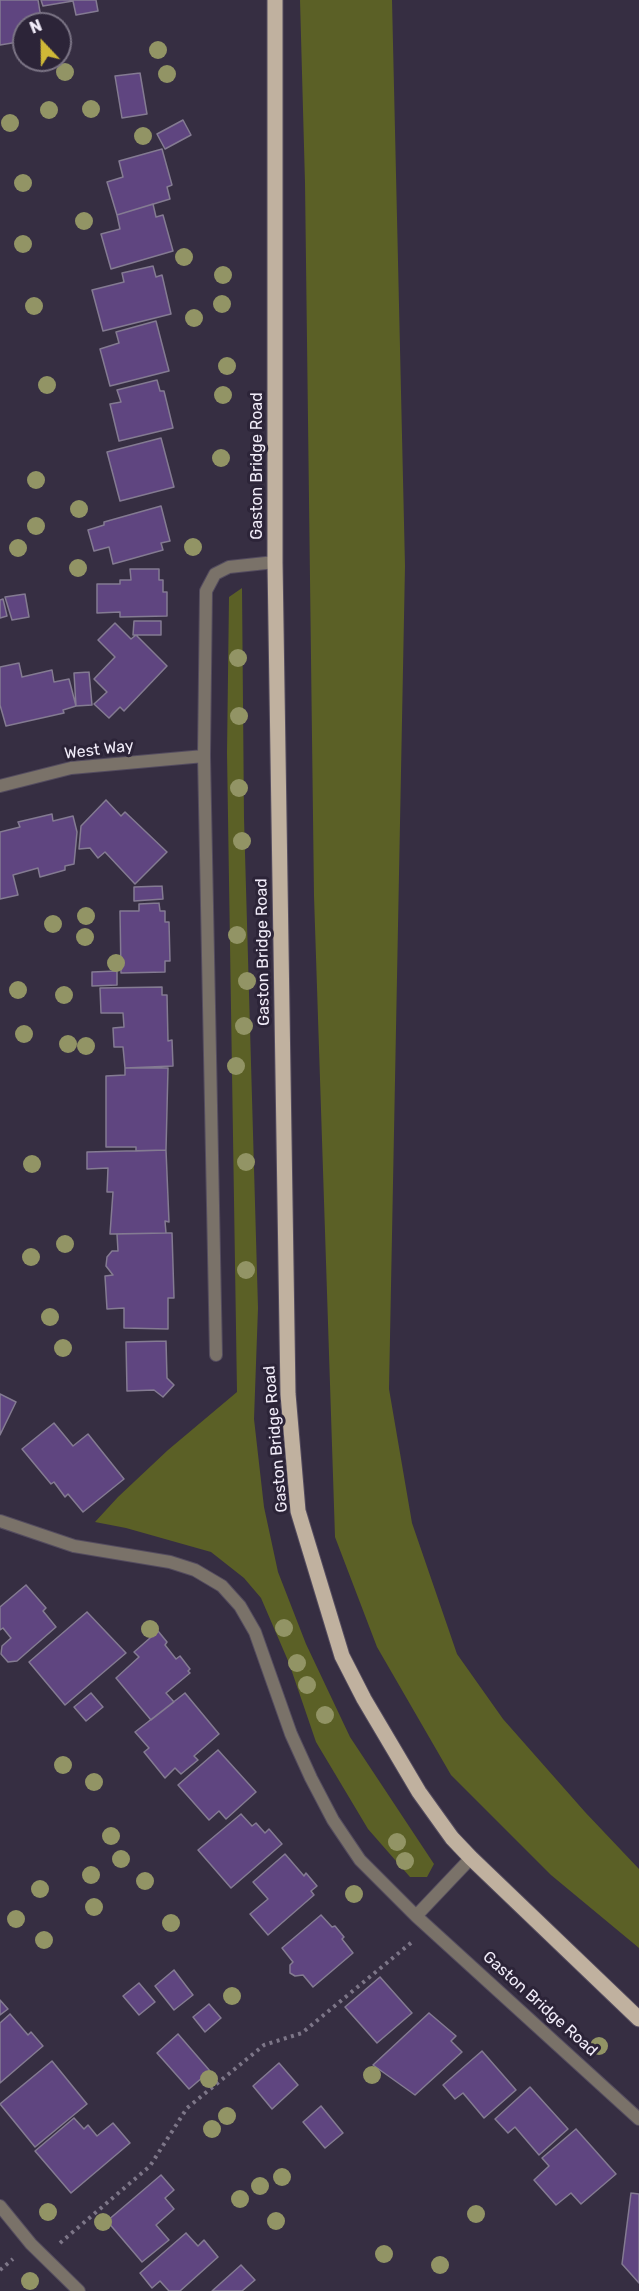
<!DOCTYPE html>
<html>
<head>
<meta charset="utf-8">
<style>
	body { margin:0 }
	#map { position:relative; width:639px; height:2291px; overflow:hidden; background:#362e42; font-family:Rubik,sans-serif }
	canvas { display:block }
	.north { position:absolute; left:12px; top:12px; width:60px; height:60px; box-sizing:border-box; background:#2c2438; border:2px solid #7b7485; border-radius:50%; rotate:338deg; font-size:16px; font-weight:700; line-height:24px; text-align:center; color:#f1ecf9 }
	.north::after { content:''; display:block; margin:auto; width:21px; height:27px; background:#cfb837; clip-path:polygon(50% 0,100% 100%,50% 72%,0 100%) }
</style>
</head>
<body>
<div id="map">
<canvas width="639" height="2291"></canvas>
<div class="north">N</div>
</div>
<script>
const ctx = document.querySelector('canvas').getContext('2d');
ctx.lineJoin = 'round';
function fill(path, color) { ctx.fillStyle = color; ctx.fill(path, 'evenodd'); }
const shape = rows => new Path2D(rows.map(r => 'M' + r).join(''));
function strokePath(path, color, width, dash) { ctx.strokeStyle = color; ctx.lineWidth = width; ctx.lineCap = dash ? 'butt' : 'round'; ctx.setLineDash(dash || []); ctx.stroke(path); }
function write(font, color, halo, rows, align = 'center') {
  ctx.font = font + ' Rubik,sans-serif'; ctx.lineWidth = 6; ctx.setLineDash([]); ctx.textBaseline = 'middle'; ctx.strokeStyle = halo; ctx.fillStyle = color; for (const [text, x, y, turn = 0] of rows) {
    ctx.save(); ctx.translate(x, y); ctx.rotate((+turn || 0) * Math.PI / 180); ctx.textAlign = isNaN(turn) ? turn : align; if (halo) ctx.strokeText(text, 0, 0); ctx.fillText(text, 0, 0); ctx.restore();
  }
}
fill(shape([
	[300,0,392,0,405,566,389,1389,412,1523,457,1654,503,1719,585,1812,639,1869,639,1948,551,1875,451,1775,377,1647,335,1537,314,896,305,183],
	[242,588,244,818,258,1308,254,1419,264,1507,278,1572,306,1644,350,1737,434,1864,427,1877,410,1877,368,1829,316,1742,289,1663,261,1598,244,1578,211,1552,126,1528,95,1522,118,1497,168,1450,237,1392,227,753,229,597]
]), '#5b6026');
const building = shape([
	[0,0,38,0,42,24,24,24,24,41,0,45,0,0],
	[41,0,96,0,98,11,76,15,73,1,43,6,41,0],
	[140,73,147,114,122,118,115,76,140,73],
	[183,120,191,135,165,149,157,134,183,120],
	[162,149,172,185,167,187,170,199,117,215,107,182,123,177,119,161,162,149],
	[153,204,156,217,163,215,173,251,111,269,101,234,120,229,117,215,153,204],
	[153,266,156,277,162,275,171,314,103,331,92,290,124,282,122,273,153,266],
	[156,321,169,371,110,386,100,349,119,343,116,332,156,321],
	[157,380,160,391,164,391,173,428,119,441,110,404,121,402,117,390,157,380],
	[161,438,174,487,120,501,107,452,161,438],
	[161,506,170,541,161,543,163,550,113,564,109,547,94,551,88,530,104,525,104,522,161,506],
	[130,569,159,569,159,580,163,580,163,592,167,592,167,616,120,617,120,612,97,613,97,584,120,584,120,580,131,580,130,569],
	[25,594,29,617,12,620,5,597,25,594],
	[3,599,7,616,0,618,0,600,3,599],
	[134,621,161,621,161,635,133,635,134,621],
	[115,623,131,639,136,635,167,666,124,711,120,707,109,718,94,704,107,692,94,679,115,657,98,640,115,623],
	[19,663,22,677,52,670,54,682,69,679,76,706,63,710,64,713,6,726,0,705,0,667,19,663],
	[89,672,92,705,76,706,74,673,89,672],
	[106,800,121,816,125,812,167,852,135,884,105,852,98,858,90,848,79,849,81,826,106,800],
	[52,814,53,821,73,816,77,832,74,864,65,866,65,870,40,877,38,868,13,875,18,895,0,899,0,832,20,827,18,822,52,814],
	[162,886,163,899,134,901,134,887,162,886],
	[159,903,160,911,165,911,165,922,169,922,170,961,165,961,165,972,121,973,120,911,139,911,139,904,159,903],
	[117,971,117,985,92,986,92,972,117,971],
	[162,987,162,995,167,995,168,1041,172,1040,173,1066,125,1068,123,1047,114,1047,113,1028,124,1027,123,1013,101,1013,100,988,162,987],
	[125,1068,168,1068,166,1150,136,1151,136,1147,106,1147,106,1076,125,1075,125,1068],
	[166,1150,169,1222,165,1221,166,1233,110,1234,113,1192,107,1192,108,1168,87,1169,87,1152,166,1150],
	[166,1233,172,1233,174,1298,168,1298,168,1329,124,1328,124,1308,107,1309,105,1276,113,1275,106,1266,107,1257,112,1251,118,1251,117,1234,166,1233],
	[166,1341,167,1378,174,1385,163,1397,154,1390,127,1391,126,1342,166,1341],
	[0,1394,16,1402,0,1435,0,1394],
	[54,1423,73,1446,88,1434,124,1479,83,1512,68,1494,65,1497,54,1482,51,1484,22,1449,54,1423],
	[26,1585,46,1608,43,1611,56,1627,17,1661,8,1662,1,1654,2,1646,11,1638,3,1628,0,1630,0,1607,26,1585],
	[87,1612,126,1653,65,1705,29,1662,87,1612],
	[158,1631,167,1642,165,1645,176,1659,180,1656,190,1669,188,1671,190,1673,166,1693,174,1702,151,1720,116,1678,139,1657,134,1652,158,1631],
	[91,1693,103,1707,86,1721,74,1707,91,1693],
	[185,1693,219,1734,194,1756,198,1760,181,1774,175,1768,165,1778,144,1752,149,1748,135,1732,185,1693],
	[218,1750,256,1792,226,1819,219,1811,209,1820,178,1785,218,1750],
	[241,1814,252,1826,256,1823,265,1833,269,1829,282,1844,231,1888,198,1850,241,1814],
	[285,1854,304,1876,306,1873,317,1886,311,1891,314,1895,268,1935,250,1914,268,1899,253,1882,285,1854],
	[321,1915,332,1927,335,1926,344,1937,342,1939,353,1953,313,1987,303,1975,295,1976,290,1973,290,1965,293,1962,282,1948,321,1915],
	[174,1970,193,1995,174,2010,155,1986,174,1970],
	[380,1977,412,2013,377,2043,345,2007,380,1977],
	[139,1983,155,2002,139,2015,123,1996,139,1983],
	[0,2000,8,2009,0,2015,0,2000],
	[209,2004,221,2018,205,2032,193,2017,209,2004],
	[429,2013,456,2036,451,2041,462,2052,415,2095,373,2065,429,2013],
	[10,2014,28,2035,31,2032,43,2046,0,2083,0,2023,10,2014],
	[178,2034,210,2071,189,2089,157,2053,178,2034],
	[482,2051,516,2090,484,2118,463,2093,455,2099,443,2085,482,2051],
	[52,2061,87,2104,35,2147,0,2104,52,2061],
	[279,2063,298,2085,272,2109,253,2086,279,2063],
	[530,2087,568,2129,539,2155,515,2127,508,2133,495,2119,530,2087],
	[321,2106,343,2133,325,2148,303,2122,321,2106],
	[74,2118,84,2129,88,2125,97,2136,113,2123,130,2143,71,2193,35,2151,74,2118],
	[576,2129,616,2174,581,2204,571,2193,556,2205,534,2180,549,2166,542,2158,576,2129],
	[161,2175,174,2190,165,2198,174,2209,156,2225,169,2240,142,2262,107,2221,161,2175],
	[631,2193,639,2194,639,2283,622,2264,631,2193],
	[186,2233,198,2246,204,2240,218,2257,180,2291,169,2291,160,2281,152,2288,140,2273,186,2233],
	[241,2265,255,2280,242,2291,212,2291,241,2265]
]);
fill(building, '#5f4580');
strokePath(building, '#847b92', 1.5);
const street = shape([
	[0,786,71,768,204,756],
	[216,1355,204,756,206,591,215,574,229,567,275,562],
	[0,1521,74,1546,170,1562,195,1570,222,1586,240,1606,255,1632,291,1734,311,1778,333,1820,360,1860,416,1916,639,2119],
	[416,1916,471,1858],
	[0,2206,31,2244,79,2291]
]);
const primary = shape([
	[275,0,275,562,288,1394,298,1511,342,1656,364,1699,419,1792,452,1838,471,1858,639,2019]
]);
strokePath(street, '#544c5f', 14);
strokePath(primary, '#544c5f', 17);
strokePath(shape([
	[60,2243,150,2166,187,2108,264,2045,302,2033,412,1942],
	[0,2270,13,2259]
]), '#7d7688', 4, [3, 4.5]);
strokePath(street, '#7a7269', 12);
strokePath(primary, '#c0b19f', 15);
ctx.fillStyle = '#929465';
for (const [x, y] of [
	[158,50],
	[65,72],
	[167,74],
	[91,109],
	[49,110],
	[10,123],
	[143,136],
	[23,183],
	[84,221],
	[23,244],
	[184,257],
	[223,275],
	[222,304],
	[34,306],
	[194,318],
	[227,366],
	[47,385],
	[223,395],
	[221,458],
	[36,480],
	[79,509],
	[36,526],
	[193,547],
	[18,548],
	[78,568],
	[238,658],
	[239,716],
	[239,788],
	[242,841],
	[86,916],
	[53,924],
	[237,935],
	[85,937],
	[116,963],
	[247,981],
	[18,990],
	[64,995],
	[244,1026],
	[24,1034],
	[68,1044],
	[86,1046],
	[236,1066],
	[246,1162],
	[32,1164],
	[65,1244],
	[31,1257],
	[246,1270],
	[50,1317],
	[63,1348],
	[284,1628],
	[150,1629],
	[297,1663],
	[307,1685],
	[325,1715],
	[63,1765],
	[94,1782],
	[111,1836],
	[397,1842],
	[121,1859],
	[405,1861],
	[91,1875],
	[145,1881],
	[40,1889],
	[354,1894],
	[94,1907],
	[16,1919],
	[171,1923],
	[44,1940],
	[232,1996],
	[599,2046],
	[372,2075],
	[209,2079],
	[227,2116],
	[212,2129],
	[282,2177],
	[260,2186],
	[240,2199],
	[48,2212],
	[476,2214],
	[276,2221],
	[103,2222],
	[384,2254],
	[440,2265],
	[30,2281]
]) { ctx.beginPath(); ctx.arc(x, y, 9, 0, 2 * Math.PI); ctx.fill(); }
write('16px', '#f1ecf9', '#2c2438', [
	["Gaston Bridge Road",257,466,-90],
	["West Way",99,750,-7],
	["Gaston Bridge Road",263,952,-91],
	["Gaston Bridge Road",276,1439,-95],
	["Gaston Bridge Road",540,2004,42]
]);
</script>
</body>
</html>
